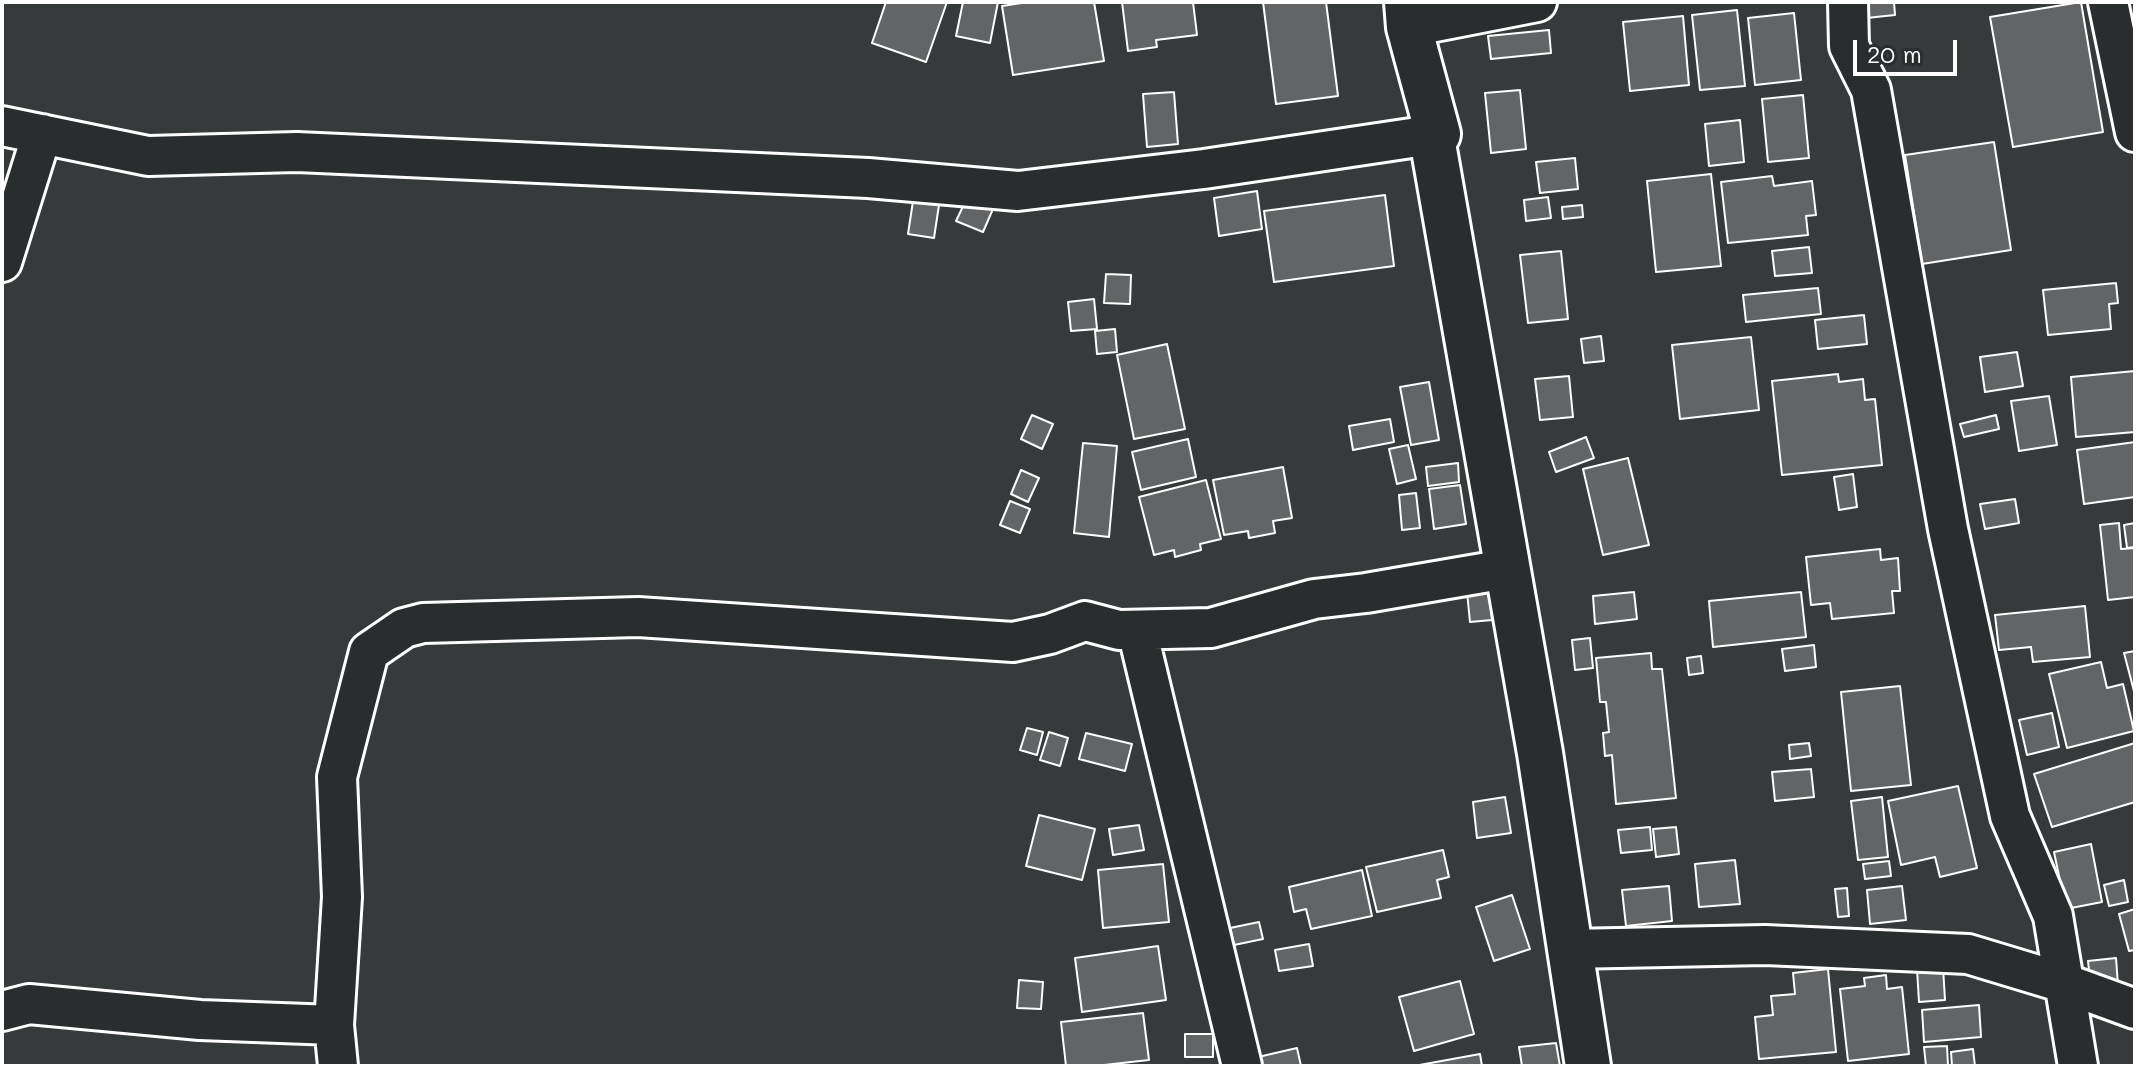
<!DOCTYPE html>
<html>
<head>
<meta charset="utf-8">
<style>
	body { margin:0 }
	#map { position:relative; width:2137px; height:1068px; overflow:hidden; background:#373a3b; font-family:Mali,sans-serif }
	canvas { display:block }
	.frame { position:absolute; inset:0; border:4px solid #fff; pointer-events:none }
	.scale { position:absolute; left:1853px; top:40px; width:104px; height:36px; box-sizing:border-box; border:4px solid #fff; border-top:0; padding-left:10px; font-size:24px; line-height:28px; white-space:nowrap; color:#fff; -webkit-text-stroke:6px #2a2d2e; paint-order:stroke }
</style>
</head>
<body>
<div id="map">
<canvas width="2137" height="1068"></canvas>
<div class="frame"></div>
<div class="scale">20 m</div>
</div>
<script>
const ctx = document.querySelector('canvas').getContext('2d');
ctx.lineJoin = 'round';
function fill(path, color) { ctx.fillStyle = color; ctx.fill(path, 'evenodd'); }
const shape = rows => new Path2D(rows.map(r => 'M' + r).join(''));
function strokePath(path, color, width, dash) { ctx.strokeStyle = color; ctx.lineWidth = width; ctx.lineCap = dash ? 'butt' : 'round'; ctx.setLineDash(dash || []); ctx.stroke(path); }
const building = shape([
	[886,2,947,2,926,62,872,43,886,2],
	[963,2,998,2,990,43,956,36,963,2],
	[1028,2,1094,2,1104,61,1013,75,1002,6,1028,2],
	[1122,2,1193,2,1197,35,1156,40,1157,47,1128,51,1122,2],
	[1263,2,1326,2,1338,96,1276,104,1263,2],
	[1855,2,1894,2,1895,15,1857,19,1855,2],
	[2081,2,2103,132,2013,147,1990,17,2081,2],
	[1737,10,1745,86,1700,90,1692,15,1737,10],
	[1794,13,1801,80,1755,85,1748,18,1794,13],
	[1683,16,1689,85,1630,91,1623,22,1683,16],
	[1549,30,1551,53,1491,59,1488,36,1549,30],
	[1520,90,1526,149,1491,153,1485,93,1520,90],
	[1174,92,1178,144,1147,147,1143,94,1174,92],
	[1803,95,1809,158,1768,162,1762,99,1803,95],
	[1740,120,1744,162,1709,166,1705,124,1740,120],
	[1994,142,2011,250,1922,264,1905,155,1994,142],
	[1575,158,1578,189,1540,193,1536,162,1575,158],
	[1711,174,1721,266,1656,272,1647,181,1711,174],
	[1772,176,1774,186,1812,181,1816,215,1806,216,1808,235,1728,243,1721,182,1772,176],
	[1257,191,1262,229,1219,236,1214,198,1257,191],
	[1385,195,1394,266,1274,282,1264,211,1385,195],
	[1548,197,1551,218,1526,221,1524,200,1548,197],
	[967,198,993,209,983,232,956,221,967,198],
	[913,201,939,205,934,238,908,234,913,201],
	[1582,205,1583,217,1563,219,1562,207,1582,205],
	[1809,247,1812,273,1775,276,1772,251,1809,247],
	[1561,251,1568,319,1528,323,1520,255,1561,251],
	[1106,274,1131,275,1130,304,1104,303,1106,274],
	[2116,283,2118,303,2109,304,2111,329,2048,335,2043,290,2116,283],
	[1818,288,1821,314,1746,322,1743,295,1818,288],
	[1094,299,1097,329,1071,331,1068,302,1094,299],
	[1864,315,1867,344,1818,349,1815,320,1864,315],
	[1115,329,1117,352,1097,354,1095,331,1115,329],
	[1601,336,1604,361,1584,363,1581,339,1601,336],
	[1751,337,1759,410,1680,419,1672,345,1751,337],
	[1167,344,1185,429,1134,439,1117,355,1167,344],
	[2017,352,2023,386,1985,392,1980,357,2017,352],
	[2135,371,2135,432,2076,437,2071,377,2135,371],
	[1838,374,1839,382,1863,379,1865,400,1875,399,1882,465,1782,475,1772,381,1838,374],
	[1569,376,1573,417,1540,420,1535,379,1569,376],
	[1429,382,1439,440,1411,445,1400,387,1429,382],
	[2049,396,2057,445,2019,451,2011,401,2049,396],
	[1032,415,1053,424,1042,449,1021,439,1032,415],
	[1996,415,1999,429,1964,437,1960,424,1996,415],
	[1390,419,1394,442,1353,450,1349,426,1390,419],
	[1586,437,1594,458,1556,472,1549,452,1586,437],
	[1188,439,1196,477,1141,490,1132,452,1188,439],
	[2135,442,2135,497,2084,504,2077,450,2135,442],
	[1083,443,1117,446,1109,537,1074,533,1083,443],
	[1408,445,1416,479,1397,484,1389,449,1408,445],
	[1628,458,1649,545,1603,555,1583,469,1628,458],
	[1458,463,1459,482,1428,486,1426,467,1458,463],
	[1283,467,1292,518,1273,521,1275,533,1249,538,1248,531,1224,535,1213,480,1283,467],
	[1021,470,1039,478,1028,502,1011,494,1021,470],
	[1853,474,1857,507,1839,510,1834,477,1853,474],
	[1206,480,1221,539,1200,544,1201,550,1175,557,1174,550,1154,555,1139,497,1206,480],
	[1460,485,1466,524,1434,529,1429,489,1460,485],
	[1416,493,1420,528,1402,530,1399,495,1416,493],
	[2015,499,2019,523,1985,529,1980,504,2015,499],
	[1010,501,1030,509,1020,533,1000,525,1010,501],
	[2119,523,2121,549,2135,548,2135,597,2108,600,2100,525,2119,523],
	[2135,523,2135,547,2127,548,2124,525,2135,523],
	[1880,549,1881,560,1898,558,1900,591,1892,591,1894,613,1832,619,1830,603,1811,605,1806,557,1880,549],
	[1489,590,1492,620,1470,622,1467,592,1489,590],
	[1634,592,1637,619,1595,624,1593,596,1634,592],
	[1801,592,1806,637,1713,647,1709,601,1801,592],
	[2085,606,2090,657,2033,662,2031,647,1999,650,1995,615,2085,606],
	[1590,638,1593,668,1575,670,1572,640,1590,638],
	[1814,645,1816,667,1785,671,1782,649,1814,645],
	[2135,651,2135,695,2124,653,2135,651],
	[1651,653,1652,669,1662,669,1676,798,1616,804,1612,755,1605,756,1603,733,1609,732,1606,702,1600,702,1596,658,1651,653],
	[1701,656,1703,673,1689,675,1687,658,1701,656],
	[2101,662,2107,688,2123,684,2134,731,2067,748,2049,674,2101,662],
	[1900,686,1911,785,1851,791,1841,692,1900,686],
	[2052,713,2059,747,2027,755,2019,720,2052,713],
	[1027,728,1043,732,1037,755,1020,750,1027,728],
	[1049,732,1068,738,1060,766,1040,760,1049,732],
	[1086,733,1132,744,1125,771,1079,759,1086,733],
	[1809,743,1811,756,1790,759,1789,745,1809,743],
	[2135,743,2135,802,2052,827,2034,774,2135,743],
	[1811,769,1814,797,1775,801,1772,772,1811,769],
	[1958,786,1977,868,1940,877,1935,857,1901,865,1888,801,1958,786],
	[1505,797,1511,833,1477,838,1473,802,1505,797],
	[1882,797,1888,857,1858,860,1851,801,1882,797],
	[1039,815,1095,829,1082,880,1026,866,1039,815],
	[1139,825,1144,850,1113,855,1109,829,1139,825],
	[1650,827,1652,850,1621,853,1618,830,1650,827],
	[1676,827,1679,854,1656,857,1653,829,1676,827],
	[2091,844,2102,902,2066,909,2054,852,2091,844],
	[1443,850,1449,877,1437,880,1441,898,1377,912,1366,867,1443,850],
	[1735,860,1740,904,1699,907,1695,864,1735,860],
	[1889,861,1891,876,1865,879,1863,864,1889,861],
	[1163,864,1169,922,1103,928,1098,870,1163,864],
	[1362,870,1372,916,1311,929,1306,909,1294,912,1289,887,1362,870],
	[2124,880,2128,902,2109,906,2104,885,2124,880],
	[1669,886,1672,921,1626,926,1622,890,1669,886],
	[1902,886,1906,920,1870,924,1867,890,1902,886],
	[1847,888,1849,916,1838,917,1835,889,1847,888],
	[1512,895,1530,949,1494,961,1476,907,1512,895],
	[2135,909,2135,950,2129,951,2119,914,2135,909],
	[1259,922,1263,939,1234,945,1230,928,1259,922],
	[1309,944,1313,966,1279,971,1275,950,1309,944],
	[1158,946,1166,1000,1082,1012,1075,958,1158,946],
	[2116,958,2118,985,2091,988,2088,961,2116,958],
	[1943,967,1945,1000,1919,1002,1917,969,1943,967],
	[1828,969,1836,1052,1759,1059,1755,1017,1773,1015,1771,996,1795,994,1793,973,1828,969],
	[1886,975,1887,989,1902,987,1909,1054,1848,1061,1840,989,1865,986,1864,978,1886,975],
	[1019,980,1043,982,1041,1009,1017,1008,1019,980],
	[1460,981,1474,1034,1414,1051,1399,997,1460,981],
	[1979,1005,1981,1037,1924,1042,1922,1010,1979,1005],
	[1143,1013,1149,1060,1095,1066,1066,1066,1061,1022,1143,1013],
	[1185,1034,1213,1034,1213,1057,1185,1057,1185,1034],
	[1556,1043,1560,1066,1522,1066,1519,1047,1556,1043],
	[1947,1046,1948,1066,1926,1066,1924,1047,1947,1046],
	[1297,1048,1301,1066,1260,1066,1258,1057,1297,1048],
	[1973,1049,1975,1066,1952,1066,1951,1052,1973,1049],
	[1480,1054,1482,1066,1414,1066,1480,1054]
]);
fill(building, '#636465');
strokePath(building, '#fff', 2);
const street = shape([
	[1848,2,1849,46,1871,90,1948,529,2010,816,2053,916,2078,1066],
	[2108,2,2135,132],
	[1409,27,1537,2],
	[2,126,148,156,297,152,868,178,1018,191,1204,169,1438,134],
	[2,262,42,134],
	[1137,630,1242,1066],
	[1569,949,1765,945,1968,954,2064,983,2135,1009],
	[2,1011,29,1004,200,1020,334,1025],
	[338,1066,334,1025,342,897,337,777,369,652,404,628,423,623,638,617,1013,642,1050,634,1085,621,1119,630,1211,628,1314,599,1366,593,1506,569]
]);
const secondary = shape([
	[1407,2,1409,27,1438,134,1432,138,1540,753,1588,1066]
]);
strokePath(street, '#fff', 44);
strokePath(secondary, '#fff', 50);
strokePath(street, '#2a2d2e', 38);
strokePath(secondary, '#2a2d2e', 44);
</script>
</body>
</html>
